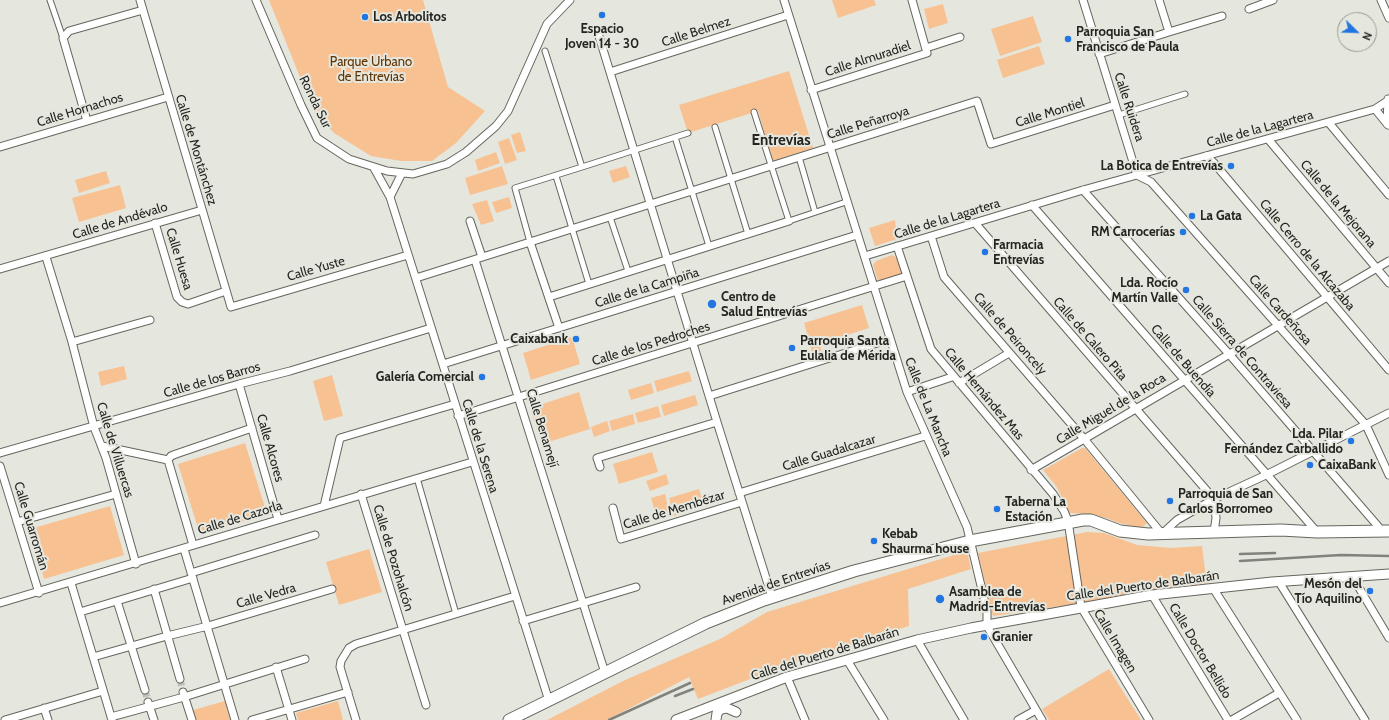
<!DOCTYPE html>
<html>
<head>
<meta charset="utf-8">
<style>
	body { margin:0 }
	#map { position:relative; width:1389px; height:720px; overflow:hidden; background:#e5e7de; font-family:Cabin,sans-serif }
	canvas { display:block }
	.north { position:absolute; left:1337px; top:12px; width:40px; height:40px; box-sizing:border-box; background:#e5e7de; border:1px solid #989992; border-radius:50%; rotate:113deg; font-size:11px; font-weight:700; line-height:16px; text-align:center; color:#242521 }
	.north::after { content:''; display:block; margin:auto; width:14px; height:18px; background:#2376e1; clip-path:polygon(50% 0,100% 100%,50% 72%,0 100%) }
</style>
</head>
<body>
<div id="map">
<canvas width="1389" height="720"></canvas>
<div class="north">N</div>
</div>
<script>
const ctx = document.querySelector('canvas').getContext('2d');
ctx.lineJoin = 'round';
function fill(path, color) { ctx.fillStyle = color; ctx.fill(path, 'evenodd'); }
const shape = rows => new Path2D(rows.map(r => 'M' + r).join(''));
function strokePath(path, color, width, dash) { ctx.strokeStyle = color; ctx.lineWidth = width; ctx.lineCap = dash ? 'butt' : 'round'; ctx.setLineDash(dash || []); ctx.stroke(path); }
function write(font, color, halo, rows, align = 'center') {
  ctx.font = font + ' Cabin,sans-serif'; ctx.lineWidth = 4; ctx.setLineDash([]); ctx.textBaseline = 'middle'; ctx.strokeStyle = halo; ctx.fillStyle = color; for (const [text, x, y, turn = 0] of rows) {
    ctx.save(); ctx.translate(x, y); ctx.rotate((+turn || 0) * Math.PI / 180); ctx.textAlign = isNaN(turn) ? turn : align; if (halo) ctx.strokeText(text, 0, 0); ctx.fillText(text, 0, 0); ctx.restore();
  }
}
fill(shape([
	[269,0,423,0,448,87,485,111,456,143,432,161,401,161,371,156,334,133,314,112],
	[832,0,874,0,876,5,838,18],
	[943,4,948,23,929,29,924,9],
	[1033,16,1042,42,1000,56,991,29],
	[1039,46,1045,64,1003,78,997,60],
	[789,71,813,148,773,161,758,111,688,133,679,105],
	[520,132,526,151,517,153,511,135],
	[509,138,517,160,505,164,498,142],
	[496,152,500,163,478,171,475,160],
	[502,166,508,184,470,195,465,178],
	[626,166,630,177,613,183,609,171],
	[106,171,110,183,79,193,75,180],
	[120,185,126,208,79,222,72,198],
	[509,197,512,208,496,213,492,202],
	[487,200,494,221,481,225,472,204],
	[895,220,897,239,875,246,869,228],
	[892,255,897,258,902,274,900,277,880,283,878,281,873,265,876,261],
	[862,305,869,328,819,344,822,352,813,355,804,323],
	[572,337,580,364,531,380,523,353],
	[124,366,127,379,101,386,98,372],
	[689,371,692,381,657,392,654,381],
	[332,375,343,416,324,421,313,381],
	[651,383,654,393,631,400,628,390],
	[579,392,590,429,542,444,530,408],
	[695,395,698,405,664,416,661,405],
	[658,406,661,417,638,423,635,413],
	[633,414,635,424,612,431,609,421],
	[607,421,610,431,594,437,591,427],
	[245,443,267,514,200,535,178,464],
	[1082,448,1085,448,1147,523,1141,528,1119,523,1106,518,1086,514,1070,513,1056,486,1043,470],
	[652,452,658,472,619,484,613,464],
	[666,474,669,484,650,491,646,481],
	[699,489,704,505,674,516,669,498],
	[665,494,670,516,657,519,651,498],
	[110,506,124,555,44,579,30,529],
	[1087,532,1104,533,1137,545,1171,548,1202,546,1207,585,993,616,978,553],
	[369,549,382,592,339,605,326,562],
	[967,551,971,569,908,589,909,626,784,666,698,699,689,677,607,720,547,720,625,680,720,639,767,612],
	[1109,669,1141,720,1049,720,1042,709],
	[225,701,230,720,196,720,193,710],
	[338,701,343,720,298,720,296,713]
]), '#f8c192');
strokePath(shape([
	[180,679,183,692],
	[145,690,148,702]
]), '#bec0b8', 7, [7, 3.5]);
const pedestrian = shape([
	[50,0,63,38],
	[754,112,789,221,846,202],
	[1119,115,1185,94],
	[715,127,748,234],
	[675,137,709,246],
	[799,157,815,212],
	[582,167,688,133],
	[556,176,589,284],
	[610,217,628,271],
	[530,242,515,188,582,167,545,51],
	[417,478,456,614]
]);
const minor = shape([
	[140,0,231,307,408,255],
	[256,0,301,105,317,138,349,159,387,171,413,174,447,164,466,152,496,126,508,111,547,24,570,0],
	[784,0,907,392,967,527,987,611,987,626,1042,720],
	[1083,0,1137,175],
	[1381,0,1389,18],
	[1249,9,1273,0],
	[1169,32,1222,16],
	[598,33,717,422,772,597],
	[926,48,960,37],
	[1099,54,1169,32,1159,0],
	[610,72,788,15],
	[811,90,927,53,912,0],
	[1375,109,1388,125],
	[87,121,63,38,69,31,143,10],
	[1329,123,1389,195],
	[1387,124,1388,99],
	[1268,139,1389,283],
	[0,147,168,97],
	[1206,156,1214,163,1389,370],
	[374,168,390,197,549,701],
	[1137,175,1151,182,1366,425,1389,475],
	[1083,190,1229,354,1383,532],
	[390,197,402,173],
	[1032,205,1317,532],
	[470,221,482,257],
	[155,223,177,297,182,302,188,304,226,291],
	[975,223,1214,499,1216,518,1214,532],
	[931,236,944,277,1085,440,1162,534,1177,520,1214,499,1266,475,1389,413],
	[530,242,559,328],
	[897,246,931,349,1053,494,1064,511,1068,521,1081,607,1149,720],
	[865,256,1083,190,1375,109,1389,100],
	[46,257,72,342,94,427,106,458,136,564],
	[475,260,605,673],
	[0,269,202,210],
	[416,278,977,101,991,144,1115,105],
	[549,297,789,221],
	[72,342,150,320],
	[443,364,857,235],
	[959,383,1009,353],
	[239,384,278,519],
	[907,392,952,377],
	[709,396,890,339],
	[458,416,907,276],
	[102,446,168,460],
	[0,453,239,384,290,371,431,328],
	[168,460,171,456,176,454,252,428],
	[168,460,193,545],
	[0,466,39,593],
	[600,467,597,458,717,422],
	[1031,470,1389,261],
	[739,493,925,436],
	[361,494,426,705],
	[324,506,340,438,455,404],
	[613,508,621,539,742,502],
	[17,522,116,494],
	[184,549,235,720],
	[191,573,315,535],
	[1352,576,1389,638],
	[1279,582,1365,720],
	[71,583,112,720],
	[1213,588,1297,720],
	[154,589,180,679],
	[1152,595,1228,720],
	[117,601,145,690],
	[0,603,472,462],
	[80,612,193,578],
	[523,621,636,587],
	[917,640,964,720],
	[93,657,167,636,208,626,332,589],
	[847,660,884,720],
	[276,667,292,720],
	[787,677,805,720],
	[183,692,192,720],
	[148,702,154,720],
	[44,708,48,720],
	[111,717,184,697,305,659],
	[5,720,103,691],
	[252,720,348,692],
	[356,720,340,667,341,661,349,648,356,644,515,596],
	[1018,720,1036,710],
	[1232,720,1279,693]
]);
const tertiary = shape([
	[676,720,787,677,917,640,971,628,1152,595,1272,582,1389,574],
	[716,720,717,713,721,709,727,708,736,712]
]);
const primary = shape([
	[509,720,706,623,764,600,854,571,970,541,1083,520,1091,520,1120,531,1148,534,1281,530,1317,532,1389,531]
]);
strokePath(pedestrian, '#65665e', 7);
strokePath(minor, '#65665e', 9);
strokePath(tertiary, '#65665e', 11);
strokePath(primary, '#65665e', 13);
strokePath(pedestrian, '#fff', 5);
strokePath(minor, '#fff', 7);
strokePath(tertiary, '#fff', 9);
strokePath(primary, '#fff', 11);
strokePath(shape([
	[1240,554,1275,553],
	[1240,561,1341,555,1389,556],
	[675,696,693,689],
	[609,720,690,683]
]), '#81827c', 2.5);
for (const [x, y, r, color] of [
	[602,15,4,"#2376e1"],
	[365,17,4,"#2376e1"],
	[1068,39,4,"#2376e1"],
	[1231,166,4,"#2376e1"],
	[1192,216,4,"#2376e1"],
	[1183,232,4,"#2376e1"],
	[985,252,4,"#2376e1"],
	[1186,290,4,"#2376e1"],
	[712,304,5,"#2376e1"],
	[576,339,4,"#2376e1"],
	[792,348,4,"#2376e1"],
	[482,377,4,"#2376e1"],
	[1351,441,4,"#2376e1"],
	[1310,465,4,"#2376e1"],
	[1170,501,4,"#2376e1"],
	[997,509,4,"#2376e1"],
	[874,541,4,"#2376e1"],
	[1370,591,4,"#2376e1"],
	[940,599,5,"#2376e1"],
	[984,637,4,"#2376e1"]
]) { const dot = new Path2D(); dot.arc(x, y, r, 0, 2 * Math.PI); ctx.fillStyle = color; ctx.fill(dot); strokePath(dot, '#e5e7de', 1.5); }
write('bold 13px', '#242521', '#e5e7de', [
	["Los Arbolitos",373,17],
	["Espacio",602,29,"center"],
	["Joven 14 - 30",602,44,"center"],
	["Parroquia San",1076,32],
	["Francisco de Paula",1076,47],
	["La Botica de Entrevías",1223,166,"right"],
	["La Gata",1200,216],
	["RM Carrocerías",1175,232,"right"],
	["Farmacia",993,245],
	["Entrevías",993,260],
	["Lda. Rocío",1178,283,"right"],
	["Martín Valle",1178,298,"right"],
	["Centro de",721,297],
	["Salud Entrevías",721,312],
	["Caixabank",568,339,"right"],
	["Parroquia Santa",800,341],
	["Eulalia de Mérida",800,356],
	["Galería Comercial",474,377,"right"],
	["Lda. Pilar",1343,434,"right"],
	["Fernández Carballido",1343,449,"right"],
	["CaixaBank",1318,465],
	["Parroquia de San",1178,494],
	["Carlos Borromeo",1178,509],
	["Taberna La",1005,502],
	["Estación",1005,517],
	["Kebab",882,534],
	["Shaurma house",882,549],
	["Mesón del",1362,584,"right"],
	["Tío Aquilino",1362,599,"right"],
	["Asamblea de",949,592],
	["Madrid-Entrevías",949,607],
	["Granier",992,637]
], 'left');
write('13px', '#242521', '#e5e7de', [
	["Calle Belmez",696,32,-18],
	["Calle Almuradiel",868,59,-18],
	["Ronda Sur",315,102,64],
	["Calle Ruidera",1129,107,72],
	["Calle Hornachos",80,110,-17],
	["Calle Montiel",1050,113,-17],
	["Calle Peñarroya",868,123,-17],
	["Calle de la Lagartera",1260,129,-15],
	["Calle de Montánchez",196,150,73],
	["Calle de la Mejorana",1338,204,50],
	["Calle de la Lagartera",947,219,-17],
	["Calle de Andévalo",120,221,-17],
	["Calle Cerro de la Alcazaba",1307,255,50],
	["Calle Huesa",179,259,73],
	["Calle Yuste",316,269,-16],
	["Calle de la Campiña",647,288,-17],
	["Calle Cardeñosa",1280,310,49],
	["Calle de Peironcely",1010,334,49],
	["Calle de Calero Pita",1090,339,49],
	["Calle de los Pedroches",651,344,-17],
	["Calle Sierra de Contraviesa",1242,352,49],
	["Calle de Buendía",1183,361,49],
	["Calle de los Barros",212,380,-16],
	["Calle Hernández Mas",984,394,50],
	["Calle de La Mancha",928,407,68],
	["Calle Miguel de la Roca",1111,409,-31],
	["Calle Benamejí",542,428,73],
	["Calle de la Serena",480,446,73],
	["Calle Alcores",270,448,74],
	["Calle de Villuercas",115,450,73],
	["Calle Guadalcazar",829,453,-17],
	["Calle de Membézar",674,510,-17],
	["Calle de Cazorla",240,518,-17],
	["Calle Guarromán",31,526,73],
	["Calle de Pozohalcón",393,558,73],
	["Avenida de Entrevías",776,583,-19],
	["Calle del Puerto de Balbarán",1143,586,-8],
	["Calle Vedra",266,596,-16],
	["Calle Imagen",1115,641,59],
	["Calle Doctor Bellido",1200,651,59],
	["Calle del Puerto de Balbarán",825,654,-17]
]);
write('13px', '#5f3403', '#e5e7de', [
	["Parque Urbano",371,62],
	["de Entrevías",371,77]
]);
write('bold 15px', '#242521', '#e5e7de', [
	["Entrevías",781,141]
]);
</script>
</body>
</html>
